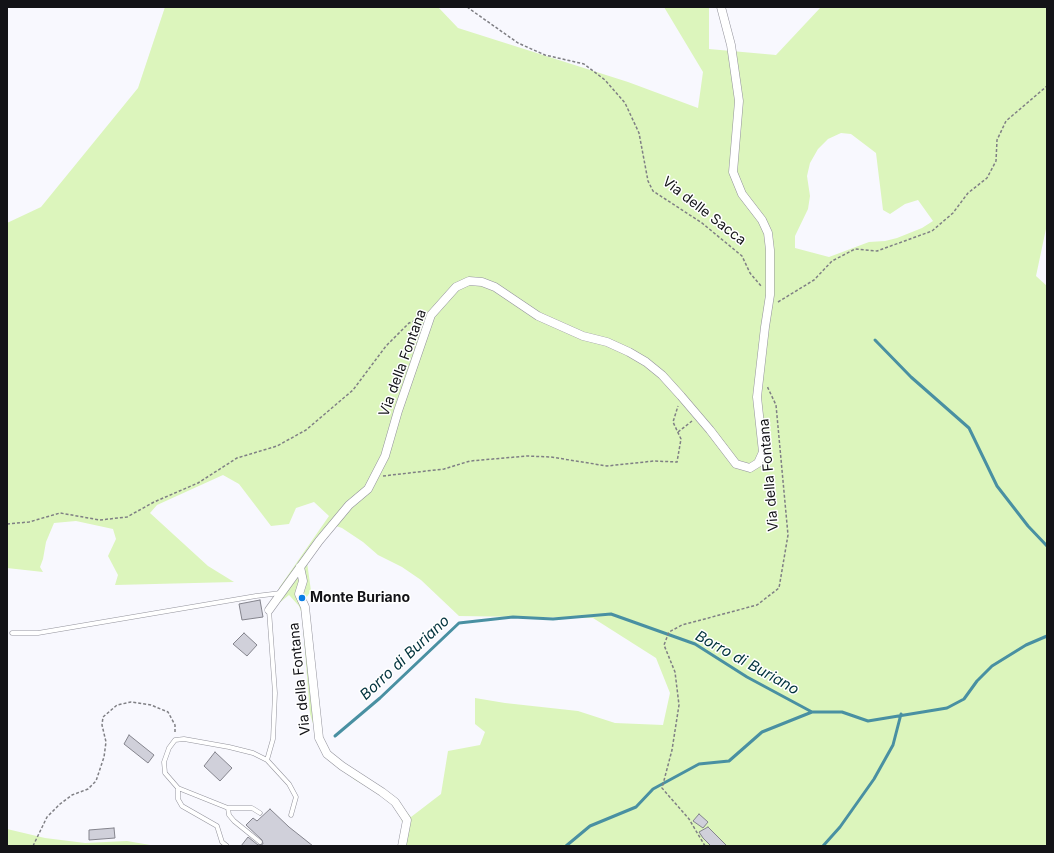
<!DOCTYPE html>
<html>
<head>
<meta charset="utf-8">
<style>
	body { margin:0 }
	#map { position:relative; width:1054px; height:853px; overflow:hidden; background:#f8f8fe; font-family:Inter,sans-serif }
	canvas { display:block }
	.frame { position:absolute; inset:0; border:8px solid #131317; pointer-events:none }
</style>
</head>
<body>
<div id="map">
<canvas width="1054" height="853"></canvas>
<div class="frame"></div>
</div>
<script>
const ctx = document.querySelector('canvas').getContext('2d');
ctx.lineJoin = 'round';
function fill(path, color) { ctx.fillStyle = color; ctx.fill(path, 'evenodd'); }
const shape = rows => new Path2D(rows.map(r => 'M' + r).join(''));
function strokePath(path, color, width, dash) { ctx.strokeStyle = color; ctx.lineWidth = width; ctx.lineCap = dash ? 'butt' : 'round'; ctx.setLineDash(dash || []); ctx.stroke(path); }
function write(font, color, halo, rows, align = 'center') {
  ctx.font = font + ' Inter,sans-serif'; ctx.lineWidth = 3; ctx.setLineDash([]); ctx.textBaseline = 'middle'; ctx.strokeStyle = halo; ctx.fillStyle = color; for (const [text, x, y, turn = 0] of rows) {
    ctx.save(); ctx.translate(x, y); ctx.rotate((+turn || 0) * Math.PI / 180); ctx.textAlign = isNaN(turn) ? turn : align; if (halo) ctx.strokeText(text, 0, 0); ctx.fillText(text, 0, 0); ctx.restore();
  }
}
fill(shape([
	[165,7,438,7,458,28,628,82,698,108,703,72,664,7,709,7,709,49,776,55,821,7,1047,7,1047,224,1036,276,1047,286,1047,846,398,846,403,828,401,817,394,806,381,794,355,780,333,762,319,742,310,714,302,614,299,606,289,595,278,604,279,588,329,516,314,502,296,508,289,524,271,526,239,484,223,475,157,505,150,513,208,566,234,582,115,585,118,575,108,556,116,539,113,529,76,521,54,523,46,542,43,559,40,567,43,572,7,568,7,223,41,207,138,88],
	[841,133,851,134,876,153,883,210,890,214,905,204,918,200,933,221,922,228,897,238,885,241,869,242,829,257,795,248,795,236,808,209,810,196,807,176,810,163,818,149,828,139],
	[336,526,342,528,363,542,378,555,402,567,421,580,459,616,593,618,656,658,670,693,663,725,615,723,578,711,505,703,475,698,475,724,485,732,480,745,448,751,441,794,411,817,392,795,330,754,320,733,306,598,311,591,307,562],
	[7,829,45,838,85,843,127,841,156,846,7,846]
]), '#dcf5bc');
strokePath(shape([
	[875,340,911,377,969,428,997,486,1028,526,1047,546],
	[335,736,380,698,459,623,513,617,553,619,611,614,695,644,747,677,812,712,842,712,868,721,947,708,964,699,977,681,992,666,1026,645,1047,636],
	[566,846,590,826,636,807,653,789,699,764,729,761,762,732,812,712],
	[823,846,840,827,874,779,893,745,901,714]
]), '#4990a2', 3);
const building = shape([
	[260,600,263,617,242,620,239,604,260,600],
	[244,633,257,645,247,656,233,644,244,633],
	[129,735,154,755,148,763,124,744,129,735],
	[215,752,232,768,220,781,204,766,215,752],
	[270,809,289,827,313,846,241,846,248,837,258,845,263,844,262,840,246,825,253,818,257,821,270,809],
	[699,814,708,822,703,828,693,821,699,814],
	[708,827,727,846,711,846,703,838,699,832,708,827],
	[114,828,115,838,89,840,89,830,114,828]
]);
fill(building, '#d0d0da');
strokePath(building, '#84848d', 1);
const service = shape([
	[12,633,38,633,256,596,281,593],
	[267,760,273,739,275,693,269,610],
	[178,788,178,799,182,806,217,826,222,842,227,846],
	[228,808,229,815,234,821,260,842],
	[260,813,252,808,228,808,178,788,165,773,164,762,169,748,175,740,184,739,229,747,253,753,267,760,289,784,296,797,291,815]
]);
const minor = shape([
	[300,567,303,581,299,594,305,607,319,738,327,754,342,766,382,792,395,802,407,820,402,846],
	[269,610,319,541,349,505,368,489,385,456,398,411,431,315,456,287,469,281,482,282,495,287,538,316,583,336,607,342,629,352,646,362,662,375,681,396,710,430,736,464,750,468,758,463,763,452,757,397,765,327,770,295,770,250,768,233,762,220,742,194,733,172,739,101,731,45,721,7]
]);
strokePath(service, '#93939c', 5);
strokePath(minor, '#93939c', 9);
strokePath(shape([
	[467,7,518,43,545,55,584,64,605,80,625,103,639,133,648,181,653,191,702,223,742,256,750,273,761,286],
	[778,302,814,280,832,261,855,249,877,251,932,231,953,213,968,193,987,178,996,161,997,140,1006,121,1047,86],
	[678,432,692,421],
	[383,476,444,469,470,461,527,456,551,457,607,466,654,461,677,462,681,439,673,422,678,406],
	[7,524,29,522,60,513,100,520,127,517,154,502,198,483,237,458,277,446,306,430,353,390,386,346,409,323,420,319],
	[33,846,47,817,60,804,72,795,88,789,96,781,104,757,106,742,102,725,103,717,117,705,131,702,151,705,168,712,175,725,175,733],
	[705,846,689,819,662,788,672,750,679,705,675,672,664,645,669,632,682,625,757,605,779,588,788,535,776,405,767,386]
]), '#7f7f84', 1.5, [3, 2]);
strokePath(service, '#fff', 4);
strokePath(minor, '#fff', 8);
for (const [x, y, r, color] of [
	[302,598,4,"#097ee5"]
]) { const dot = new Path2D(); dot.arc(x, y, r, 0, 2 * Math.PI); ctx.fillStyle = color; ctx.fill(dot); strokePath(dot, '#fff', 1.5); }
write('14px', '#131317', '#fff', [
	["Via delle Sacca",704,211,38],
	["Via della Fontana",403,363,-70],
	["Via della Fontana",769,475,-95],
	["Via della Fontana",300,679,-96]
]);
write('bold 14px', '#131317', '#fff', [
	["Monte Buriano",310,598]
], 'left');
write('italic 15px', '#01323d', '#fff', [
	["Borro di Buriano",405,658,-43],
	["Borro di Buriano",747,663,29]
]);
</script>
</body>
</html>
